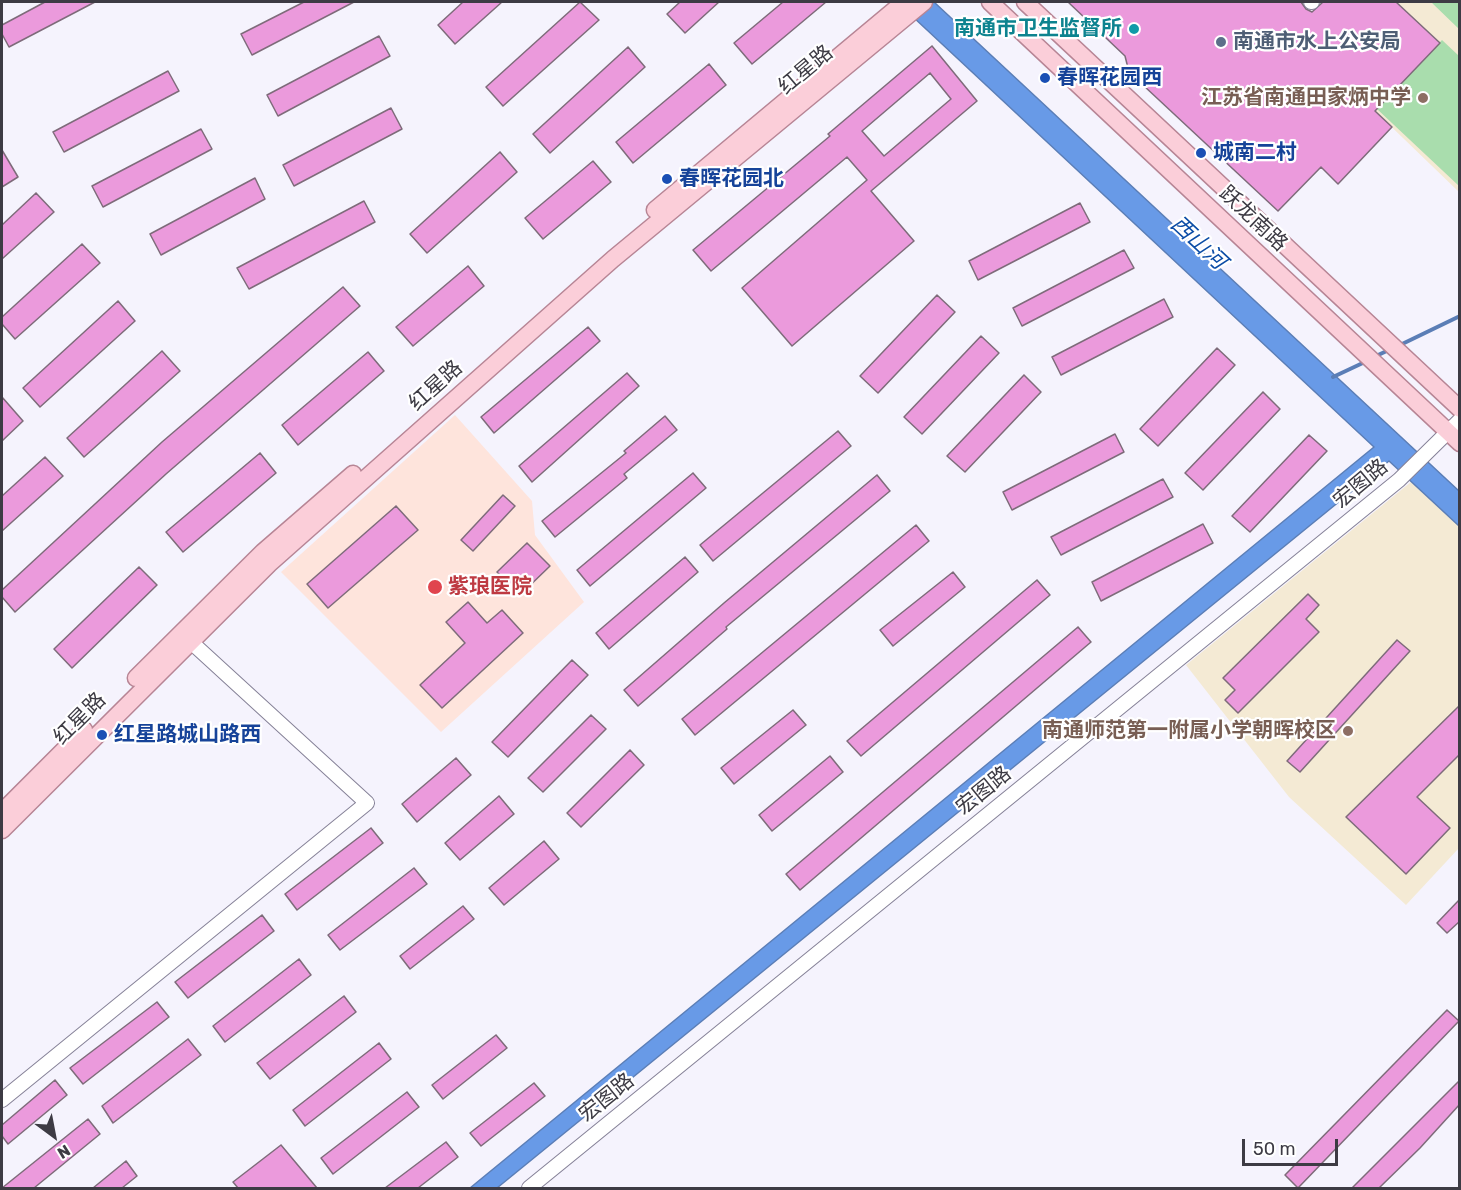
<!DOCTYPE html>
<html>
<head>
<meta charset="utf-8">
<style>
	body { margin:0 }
	#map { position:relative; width:1461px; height:1190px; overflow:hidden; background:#f5f3fd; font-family:Rubik,sans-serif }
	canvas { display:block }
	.frame { position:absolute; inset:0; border:3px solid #3d3b44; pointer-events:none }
	.north { position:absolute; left:24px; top:1106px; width:60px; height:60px; -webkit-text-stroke:4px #fff; paint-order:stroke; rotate:148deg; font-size:16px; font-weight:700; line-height:24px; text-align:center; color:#3d3b44 }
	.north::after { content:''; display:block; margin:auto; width:21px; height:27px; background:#3d3b44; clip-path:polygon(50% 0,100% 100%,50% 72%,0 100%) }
	.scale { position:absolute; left:1242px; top:1139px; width:96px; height:27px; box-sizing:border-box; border:3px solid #3d3b44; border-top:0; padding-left:8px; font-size:18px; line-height:21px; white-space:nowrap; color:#3d3b44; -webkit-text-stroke:4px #fff; paint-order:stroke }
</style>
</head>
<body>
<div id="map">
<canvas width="1461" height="1190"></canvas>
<div class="frame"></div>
<div class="north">N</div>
<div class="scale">50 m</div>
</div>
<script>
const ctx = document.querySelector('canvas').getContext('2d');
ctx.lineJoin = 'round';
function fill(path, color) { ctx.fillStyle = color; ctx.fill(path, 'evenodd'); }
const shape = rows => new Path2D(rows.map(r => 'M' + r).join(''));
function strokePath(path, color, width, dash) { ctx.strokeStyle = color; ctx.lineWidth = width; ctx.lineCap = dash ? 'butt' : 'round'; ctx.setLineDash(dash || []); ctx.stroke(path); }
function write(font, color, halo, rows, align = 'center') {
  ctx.font = font + ' Rubik,"Noto Sans SC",sans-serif'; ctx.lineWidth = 4.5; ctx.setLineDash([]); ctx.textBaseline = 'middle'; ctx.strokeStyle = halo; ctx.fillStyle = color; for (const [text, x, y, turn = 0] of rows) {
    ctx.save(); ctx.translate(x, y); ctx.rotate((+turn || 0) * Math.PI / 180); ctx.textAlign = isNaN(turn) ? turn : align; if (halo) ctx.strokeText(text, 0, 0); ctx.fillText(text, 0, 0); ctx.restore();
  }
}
fill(shape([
	[1396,2,1459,2,1459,192,1375,111,1440,43],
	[1411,482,1459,526,1459,848,1406,905,1289,797,1186,665]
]), '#f4ead4');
fill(shape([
	[455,415,532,501,535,535,584,602,441,732,281,572]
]), '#fee4dc');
fill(shape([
	[1431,2,1459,2,1459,29],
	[1442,40,1459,56,1459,186,1377,109]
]), '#a9ddad');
const water = shape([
	[897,2,934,2,1459,491,1459,526,1389,461,497,1188,470,1188,1374,447,897,2]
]);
fill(water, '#689ae7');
strokePath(water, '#5b7eb6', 1.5);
strokePath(shape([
	[1398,346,1460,316],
	[1376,356,1391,349],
	[1333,377,1367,361]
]), '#5b7eb6', 4);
const building = shape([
	[45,2,95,2,9,47,2,34,2,25,45,2],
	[304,2,354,2,252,55,241,34,304,2],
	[463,2,502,2,455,44,438,25,463,2],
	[580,2,599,20,503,106,486,87,580,2],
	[680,2,719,2,685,33,667,14,680,2],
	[783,2,826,2,752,64,734,43,783,2],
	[1068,2,1301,2,1306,9,1312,12,1323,2,1396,2,1440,43,1375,111,1392,127,1338,184,1321,167,1278,211,1129,72,1125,56,1068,2],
	[379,36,390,56,278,116,267,95,379,36],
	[932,46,977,101,871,191,914,241,792,346,742,288,867,180,847,157,711,271,693,250,830,136,828,134,932,46],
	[930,73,951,99,884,156,862,131,930,73],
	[628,47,645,67,550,153,533,134,628,47],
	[709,64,726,85,633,163,616,142,709,64],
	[168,71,179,91,64,152,53,132,168,71],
	[391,108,402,129,294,186,283,165,391,108],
	[201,129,212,149,103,207,92,186,201,129],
	[2,150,18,177,2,187,2,150],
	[500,152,517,172,427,253,410,234,500,152],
	[593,161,611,182,543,239,525,218,593,161],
	[255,178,265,199,161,255,150,234,255,178],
	[36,193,54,212,2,259,2,225,36,193],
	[364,201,375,222,249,289,237,268,364,201],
	[1080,203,1090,222,978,280,969,261,1080,203],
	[82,244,100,263,15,339,2,324,2,317,82,244],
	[1124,250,1134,268,1022,326,1013,308,1124,250],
	[468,266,484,286,413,346,396,327,468,266],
	[343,287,360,306,166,474,15,612,2,597,2,590,162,442,343,287],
	[937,295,955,312,878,393,860,376,937,295],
	[1164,299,1173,317,1061,375,1052,357,1164,299],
	[118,301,135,321,40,407,23,388,118,301],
	[588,327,600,341,494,433,481,417,588,327],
	[981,336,999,353,922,434,904,417,981,336],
	[1217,348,1235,365,1158,446,1140,429,1217,348],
	[162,351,180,371,84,457,67,438,162,351],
	[368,352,384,371,298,445,282,425,368,352],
	[627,373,639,386,532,482,519,466,627,373],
	[1024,375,1041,392,965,472,947,456,1024,375],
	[1263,392,1280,409,1203,490,1185,473,1263,392],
	[2,397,23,421,2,441,2,397],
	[665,416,677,430,624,474,627,478,555,537,542,521,626,453,624,451,665,416],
	[838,431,851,446,713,561,700,545,838,431],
	[1115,434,1124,452,1012,510,1003,492,1115,434],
	[1309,435,1327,451,1250,532,1232,516,1309,435],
	[260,453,276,473,183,552,166,532,260,453],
	[45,457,63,476,2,531,2,496,45,457],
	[693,473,706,488,590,586,577,570,693,473],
	[877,475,890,491,726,627,727,629,638,706,624,690,724,603,877,475],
	[1163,479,1173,497,1061,555,1051,537,1163,479],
	[503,495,515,506,473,551,461,540,503,495],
	[396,506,418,530,328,608,307,584,396,506],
	[1203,524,1213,543,1101,601,1092,582,1203,524],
	[916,525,929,541,695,735,682,719,916,525],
	[527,543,550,566,520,595,497,572,527,543],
	[685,557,698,572,609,649,596,633,685,557],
	[139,567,157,585,72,668,54,649,139,567],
	[953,572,965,587,893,646,880,630,953,572],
	[1037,580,1050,595,861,756,847,741,1037,580],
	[1308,594,1319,605,1306,619,1319,632,1238,713,1225,700,1235,690,1223,678,1308,594],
	[468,602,487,623,502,610,523,633,442,708,420,685,465,643,446,622,468,602],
	[1078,627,1091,642,800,890,786,874,1078,627],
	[1397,640,1410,651,1300,772,1287,761,1397,640],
	[572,660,588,675,508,757,492,742,572,660],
	[1460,705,1460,754,1417,797,1450,828,1406,874,1346,817,1460,705],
	[793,710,806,725,734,784,721,768,793,710],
	[591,715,606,729,543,792,528,778,591,715],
	[630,750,644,765,581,827,567,813,630,750],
	[830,756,843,772,772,831,759,815,830,756],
	[456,758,471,775,417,822,402,804,456,758],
	[499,796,514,814,460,860,445,843,499,796],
	[371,828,383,843,297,910,285,894,371,828],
	[544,841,559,859,504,905,489,888,544,841],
	[414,868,427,884,340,950,328,935,414,868],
	[1460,899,1460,921,1447,933,1437,923,1460,899],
	[463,906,474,919,410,969,400,956,463,906],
	[262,915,274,931,188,998,175,982,262,915],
	[299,959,311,975,225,1042,213,1026,299,959],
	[344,996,356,1012,270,1079,257,1063,344,996],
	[157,1002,169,1017,83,1084,70,1068,157,1002],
	[1447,1010,1459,1021,1298,1188,1285,1175,1447,1010],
	[496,1035,507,1048,443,1099,432,1085,496,1035],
	[188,1039,201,1055,113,1123,102,1106,188,1039],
	[379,1043,391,1059,305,1126,293,1110,379,1043],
	[55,1080,67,1095,8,1144,2,1136,2,1125,55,1080],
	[1460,1080,1460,1104,1420,1148,1379,1188,1352,1188,1460,1080],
	[534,1083,545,1096,481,1146,470,1133,534,1083],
	[407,1092,419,1107,333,1174,321,1158,407,1092],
	[88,1119,100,1134,34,1188,2,1188,88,1119],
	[446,1142,458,1157,418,1188,385,1188,446,1142],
	[281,1145,317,1188,238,1188,233,1182,281,1145],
	[126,1161,137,1176,122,1188,93,1188,126,1161]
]);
fill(building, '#eb9adc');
strokePath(building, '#7e6b7a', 1.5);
const minor = shape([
	[1311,2,1312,2],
	[2,1100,367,803,190,641],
	[529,1188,1399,480,1460,420]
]);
const major = shape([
	[990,2,1460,443],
	[1025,2,1460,409],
	[655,210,904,2],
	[136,678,263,552,353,474],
	[2,812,84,730],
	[2,830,269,564,613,259,924,2]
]);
strokePath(minor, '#858197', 16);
strokePath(major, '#b78595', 19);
strokePath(minor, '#fff', 14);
strokePath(major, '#fbced9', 16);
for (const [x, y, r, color] of [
	[1134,29,6,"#0f9aa8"],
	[1221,42,6,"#5c6f8a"],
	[1045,78,6,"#1a4fb4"],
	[1423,98,6,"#8d6e63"],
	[1201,153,6,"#1a4fb4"],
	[667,179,6,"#1a4fb4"],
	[435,587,8,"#e0444e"],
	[1348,731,6,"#8d6e63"],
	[102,735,6,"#1a4fb4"]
]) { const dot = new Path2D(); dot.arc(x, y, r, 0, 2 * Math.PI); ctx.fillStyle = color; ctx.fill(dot); strokePath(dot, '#fff', 2); }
write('bold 21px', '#0d838f', '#fff', [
	["南通市卫生监督所",1122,29]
], 'right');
write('bold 21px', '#4e5e75', '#fff', [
	["南通市水上公安局",1233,42]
], 'left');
write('21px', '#3d3b44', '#fff', [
	["红星路",806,70,-40],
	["跃龙南路",1253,219,43],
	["红星路",436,386,-42],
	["宏图路",1361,484,-40],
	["红星路",80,719,-45],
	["宏图路",984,791,-39],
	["宏图路",607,1098,-39]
]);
write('bold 21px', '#164399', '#fff', [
	["春晖花园西",1057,78],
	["城南二村",1213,153],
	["春晖花园北",679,179],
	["红星路城山路西",114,735]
], 'left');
write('bold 21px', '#785e54', '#fff', [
	["江苏省南通田家炳中学",1411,98],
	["南通师范第一附属小学朝晖校区",1336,731]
], 'right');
write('bold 21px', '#be3a42', '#fff', [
	["紫琅医院",448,587]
], 'left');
write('italic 22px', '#0b4ca6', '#fff', [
	["西山河",1198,243,43]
]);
</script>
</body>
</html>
